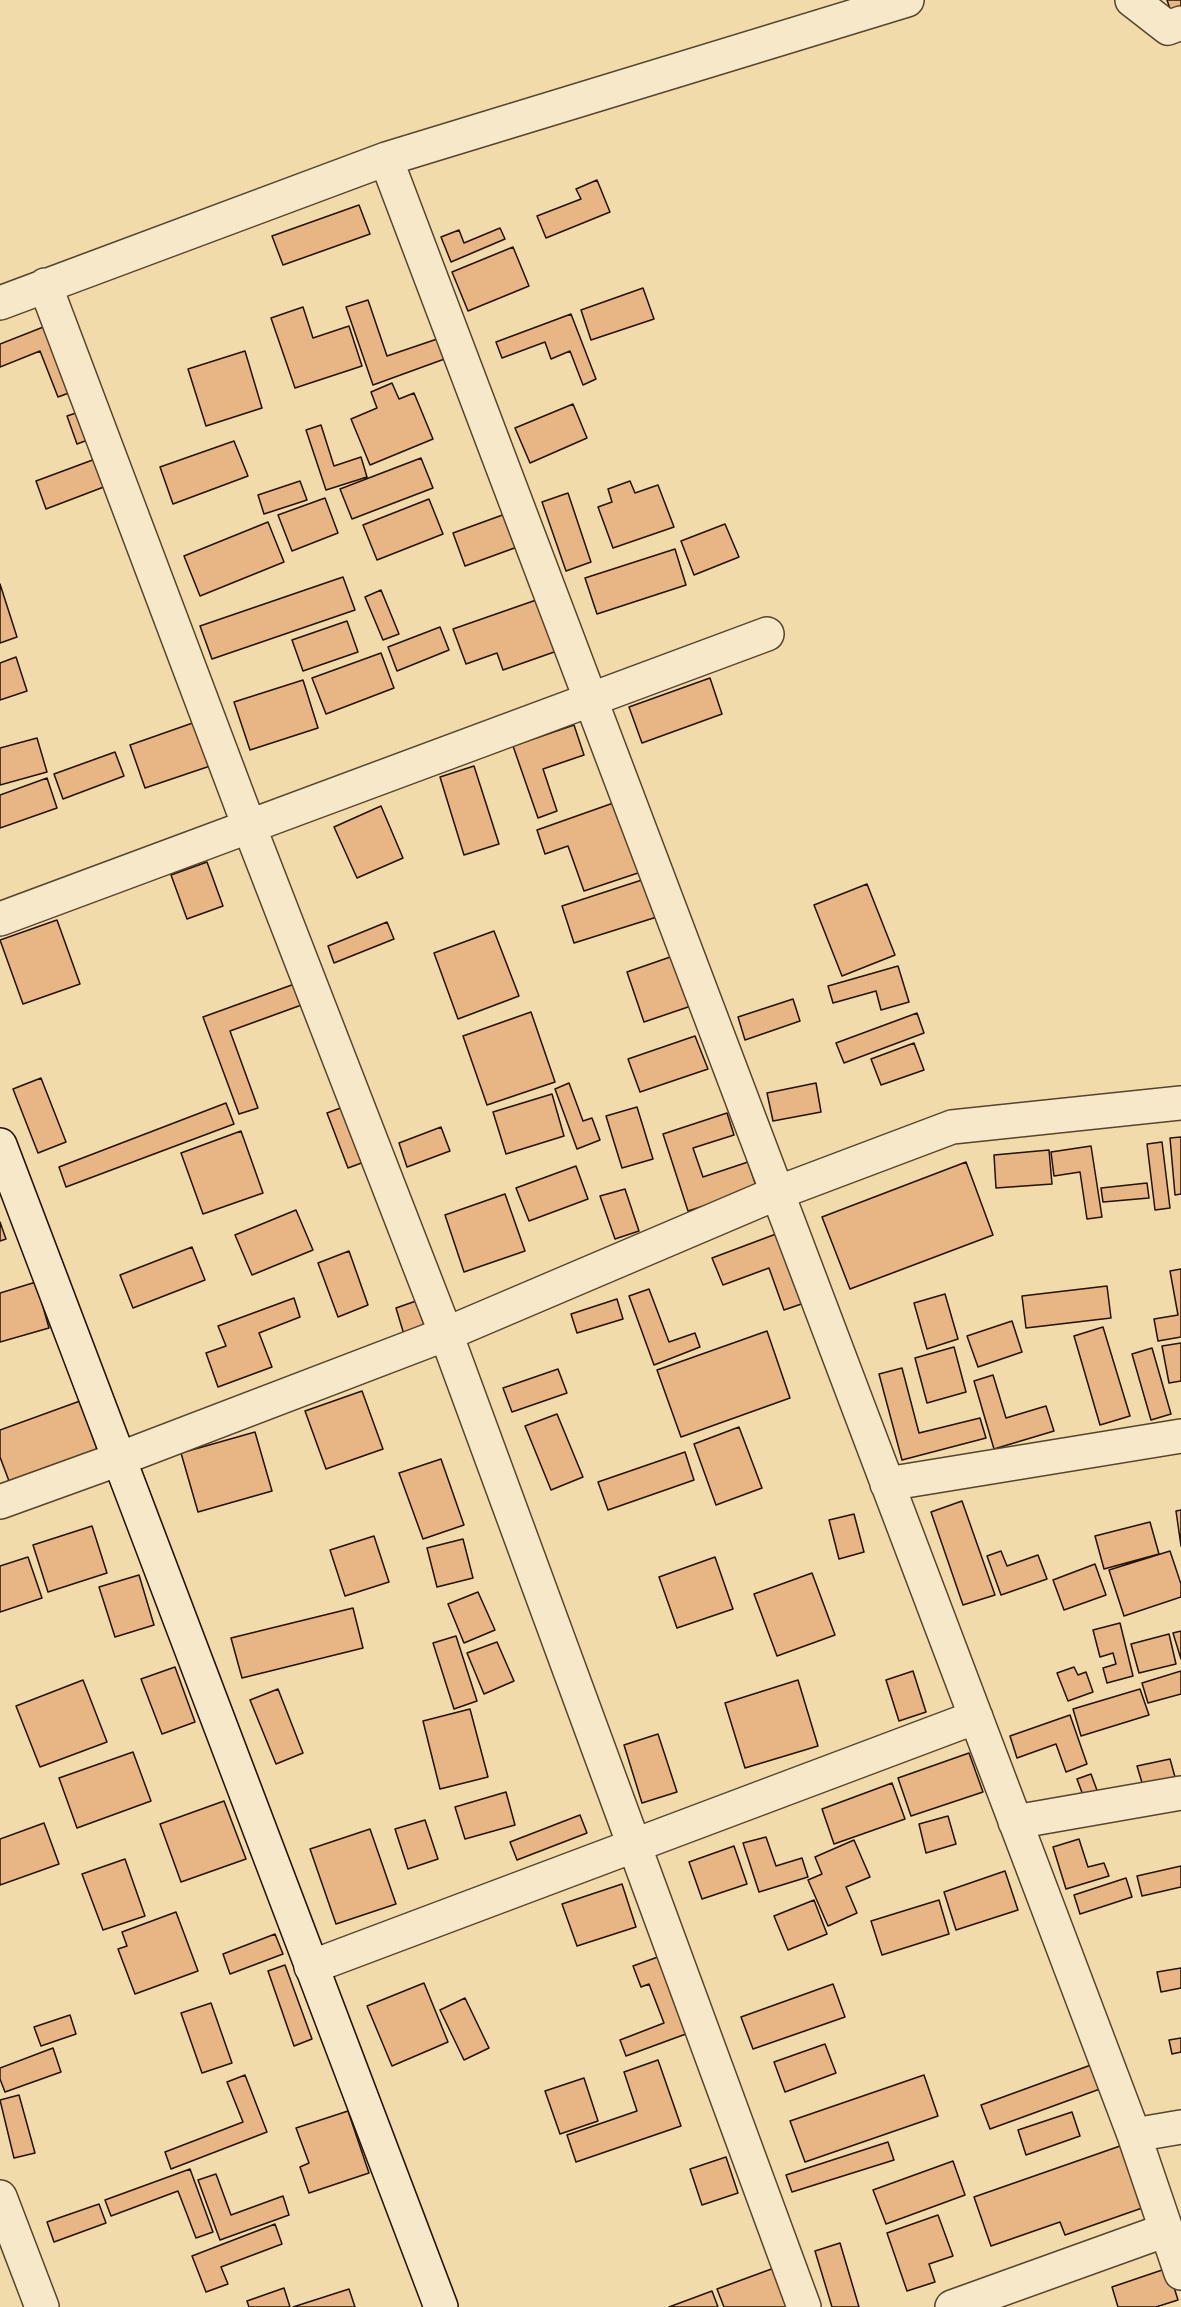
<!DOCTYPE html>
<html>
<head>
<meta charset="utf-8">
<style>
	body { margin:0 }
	canvas { display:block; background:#f1dbab }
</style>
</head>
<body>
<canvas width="1181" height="2307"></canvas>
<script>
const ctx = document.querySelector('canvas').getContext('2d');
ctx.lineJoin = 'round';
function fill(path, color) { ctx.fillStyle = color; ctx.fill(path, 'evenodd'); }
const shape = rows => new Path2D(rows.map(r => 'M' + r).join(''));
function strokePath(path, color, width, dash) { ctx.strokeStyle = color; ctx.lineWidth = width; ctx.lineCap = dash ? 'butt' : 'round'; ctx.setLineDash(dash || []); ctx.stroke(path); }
const building = shape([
	[1167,0,1181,0,1181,12,1172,15,1167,0],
	[597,180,610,212,546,238,537,216,581,199,576,189,597,180],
	[359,205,370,234,283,265,272,236,359,205],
	[500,228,505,239,451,262,441,237,459,230,464,243,500,228],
	[513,247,529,286,468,311,452,272,513,247],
	[643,288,654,319,591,340,581,310,643,288],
	[368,300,387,356,443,337,450,357,373,385,346,307,368,300],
	[303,307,313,338,349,326,362,366,295,388,271,318,303,307],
	[571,314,596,379,583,385,570,351,551,359,545,342,502,358,496,342,571,314],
	[51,324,77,390,58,397,40,351,0,367,0,344,51,324],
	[245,351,262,408,206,426,188,369,245,351],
	[392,383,399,399,414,393,433,439,370,465,351,419,377,408,371,392,392,383],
	[573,404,587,438,530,463,515,428,573,404],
	[82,411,93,438,77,444,67,416,82,411],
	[321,425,334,466,361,457,367,477,326,490,306,430,321,425],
	[234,441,248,476,173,504,160,467,234,441],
	[98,458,109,485,46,509,36,481,98,458],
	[421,458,433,488,352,519,340,489,421,458],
	[300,481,307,500,264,514,258,495,300,481],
	[630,481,635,493,658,485,674,527,613,548,598,507,612,502,608,489,630,481],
	[568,493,591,562,566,571,542,502,568,493],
	[325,498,338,533,292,551,278,515,325,498],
	[429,499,443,534,377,560,363,525,429,499],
	[508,513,520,546,465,566,453,533,508,513],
	[268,522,284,562,200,596,184,556,268,522],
	[725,524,739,557,694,575,681,541,725,524],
	[675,549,686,585,597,614,585,578,675,549],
	[343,577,355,610,212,659,200,626,343,577],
	[0,584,17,637,0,643,0,584],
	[381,590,399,634,383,640,365,597,381,590],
	[539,599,557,651,503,670,497,653,466,664,453,629,539,599],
	[347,621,358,652,303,671,292,640,347,621],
	[440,627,449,650,397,671,388,647,440,627],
	[381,653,394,688,326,714,312,678,381,653],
	[16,657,27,691,0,700,0,663,16,657],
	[710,678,722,714,642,743,629,707,710,678],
	[303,680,318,728,250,750,234,702,303,680],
	[204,719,219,763,145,788,130,745,204,719],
	[574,725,584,755,543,769,557,811,538,818,513,746,574,725],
	[37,738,47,772,0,785,0,748,37,738],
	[115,752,124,776,63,799,54,774,115,752],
	[474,766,499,844,464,855,440,777,474,766],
	[47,778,57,808,0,828,0,795,47,778],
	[619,801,644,871,584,891,568,846,545,854,537,830,619,801],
	[381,806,403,858,357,878,334,827,381,806],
	[207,862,223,906,187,919,171,875,207,862],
	[648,878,660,916,574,943,562,906,648,878],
	[867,884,895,955,842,976,814,905,867,884],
	[57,920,80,984,23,1004,0,940,57,920],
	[387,922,394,939,334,963,328,946,387,922],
	[494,931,519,996,458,1019,434,953,494,931],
	[676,955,694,1005,644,1022,627,972,676,955],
	[898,966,909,1002,881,1010,876,991,833,1003,828,986,898,966],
	[300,982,307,1003,230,1031,258,1108,239,1114,203,1017,300,982],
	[793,999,800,1021,745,1040,738,1017,793,999],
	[531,1012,555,1082,487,1105,463,1036,531,1012],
	[917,1013,924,1033,844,1063,836,1043,917,1013],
	[695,1036,708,1069,640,1092,628,1059,695,1036],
	[914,1043,924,1070,881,1085,871,1059,914,1043],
	[41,1078,66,1142,38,1153,13,1089,41,1078],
	[569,1083,583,1121,592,1118,600,1140,577,1149,555,1089,569,1083],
	[816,1083,821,1112,773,1121,767,1093,816,1083],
	[552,1094,564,1136,506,1154,493,1112,552,1094],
	[226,1103,234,1124,66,1187,59,1167,226,1103],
	[346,1106,367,1161,348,1168,327,1113,346,1106],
	[637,1107,653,1159,622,1168,606,1116,637,1107],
	[727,1113,734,1135,693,1148,703,1177,748,1162,757,1189,688,1211,663,1134,727,1113],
	[441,1127,450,1151,407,1167,399,1143,441,1127],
	[241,1131,263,1193,203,1214,181,1153,241,1131],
	[1181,1137,1181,1194,1175,1195,1170,1138,1181,1137],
	[1162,1142,1170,1208,1155,1210,1147,1144,1162,1142],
	[1091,1146,1102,1217,1087,1219,1080,1172,1054,1176,1051,1152,1091,1146],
	[1049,1150,1052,1184,996,1188,994,1155,1049,1150],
	[966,1162,993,1235,850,1289,822,1217,966,1162],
	[576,1166,588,1199,529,1221,516,1188,576,1166],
	[1147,1183,1149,1198,1103,1202,1101,1188,1147,1183],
	[625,1189,639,1231,615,1239,600,1196,625,1189],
	[505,1194,525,1251,464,1272,445,1215,505,1194],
	[296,1210,313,1250,252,1275,235,1235,296,1210],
	[0,1222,6,1239,0,1241,0,1222],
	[784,1231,810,1301,784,1310,769,1268,723,1285,712,1258,784,1231],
	[192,1247,205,1280,133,1308,120,1275,192,1247],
	[349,1251,368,1305,338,1317,318,1263,349,1251],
	[1181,1269,1181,1337,1158,1341,1154,1319,1178,1315,1170,1271,1181,1269],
	[36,1282,49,1328,0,1342,0,1293,36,1282],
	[1107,1286,1111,1318,1026,1328,1022,1296,1107,1286],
	[649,1289,669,1342,695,1333,700,1347,654,1365,629,1296,649,1289],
	[945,1294,958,1339,927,1349,914,1303,945,1294],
	[294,1298,300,1317,259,1333,272,1367,218,1387,206,1353,226,1346,218,1326,294,1298],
	[617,1299,623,1319,577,1333,571,1314,617,1299],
	[416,1301,426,1331,405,1338,396,1308,416,1301],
	[1012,1321,1022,1352,978,1367,967,1336,1012,1321],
	[1103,1327,1130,1416,1100,1425,1074,1336,1103,1327],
	[767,1331,790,1398,681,1437,657,1370,767,1331],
	[1181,1343,1181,1381,1169,1383,1162,1346,1181,1343],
	[954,1347,966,1392,927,1403,915,1358,954,1347],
	[1152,1348,1171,1414,1151,1420,1132,1354,1152,1348],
	[902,1368,919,1433,980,1418,986,1438,902,1460,879,1374,902,1368],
	[558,1369,567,1393,512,1412,503,1388,558,1369],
	[993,1375,1006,1418,1046,1406,1054,1431,994,1449,974,1381,993,1375],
	[362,1391,383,1449,326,1469,305,1411,362,1391],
	[80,1401,97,1449,9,1481,0,1457,0,1430,80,1401],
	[557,1414,583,1477,551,1490,525,1426,557,1414],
	[739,1427,762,1488,716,1505,694,1444,739,1427],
	[255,1432,272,1491,198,1512,181,1453,255,1432],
	[685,1452,694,1480,608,1510,598,1482,685,1452],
	[441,1459,464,1525,423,1539,399,1473,441,1459],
	[962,1501,995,1595,963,1605,931,1512,962,1501],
	[1181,1510,1181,1546,1176,1511,1181,1510],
	[854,1514,864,1552,839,1559,829,1520,854,1514],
	[1150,1522,1159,1554,1104,1569,1095,1536,1150,1522],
	[92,1526,107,1573,48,1592,33,1545,92,1526],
	[374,1536,389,1582,345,1596,330,1550,374,1536],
	[463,1539,473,1578,437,1587,427,1548,463,1539],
	[1001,1551,1007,1566,1038,1555,1047,1579,1001,1595,987,1556,1001,1551],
	[1170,1551,1181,1584,1181,1597,1124,1616,1109,1570,1170,1551],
	[28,1557,42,1598,0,1612,0,1566,28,1557],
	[715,1557,733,1609,677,1628,659,1577,715,1557],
	[1095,1564,1106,1595,1064,1610,1053,1580,1095,1564],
	[812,1573,835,1635,777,1656,754,1594,812,1573],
	[139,1575,154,1625,115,1637,99,1587,139,1575],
	[478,1592,495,1630,464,1643,448,1604,478,1592],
	[353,1608,363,1648,242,1678,231,1638,353,1608],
	[1120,1623,1133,1676,1107,1683,1103,1668,1116,1664,1113,1653,1100,1657,1093,1630,1120,1623],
	[1181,1631,1181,1659,1173,1633,1181,1631],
	[1169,1634,1176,1664,1139,1673,1131,1644,1169,1634],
	[456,1636,477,1701,454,1709,433,1643,456,1636],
	[497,1642,514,1681,484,1694,467,1653,497,1642],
	[175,1667,195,1722,162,1734,141,1679,175,1667],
	[1074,1667,1078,1675,1086,1672,1093,1692,1068,1701,1057,1673,1074,1667],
	[913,1671,926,1712,899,1721,886,1680,913,1671],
	[1181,1671,1181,1694,1148,1703,1142,1683,1181,1671],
	[83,1680,107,1742,40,1767,16,1706,83,1680],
	[798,1680,818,1746,745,1768,725,1703,798,1680],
	[278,1689,303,1753,276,1764,250,1700,278,1689],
	[1140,1689,1149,1715,1081,1736,1073,1709,1140,1689],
	[470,1709,488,1777,440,1789,423,1721,470,1709],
	[1070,1715,1087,1764,1066,1772,1056,1744,1017,1758,1010,1736,1070,1715],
	[658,1734,677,1792,642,1803,624,1745,658,1734],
	[133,1752,151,1801,77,1828,59,1778,133,1752],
	[969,1753,983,1792,911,1816,898,1778,969,1753],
	[1170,1759,1175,1777,1143,1786,1137,1766,1170,1759],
	[1091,1774,1098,1793,1084,1798,1077,1779,1091,1774],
	[892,1783,905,1819,834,1844,822,1809,892,1783],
	[506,1792,515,1825,465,1839,455,1807,506,1792],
	[224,1801,246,1859,181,1882,160,1824,224,1801],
	[580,1815,587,1833,517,1860,510,1842,580,1815],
	[948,1816,956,1844,926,1853,919,1824,948,1816],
	[425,1820,438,1859,408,1869,395,1829,425,1820],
	[44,1823,59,1864,0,1885,0,1839,44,1823],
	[370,1829,396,1904,336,1924,310,1849,370,1829],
	[766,1837,776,1866,802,1858,808,1877,759,1892,743,1843,766,1837],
	[1079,1839,1088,1867,1104,1863,1109,1876,1066,1889,1053,1847,1079,1839],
	[854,1840,870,1877,846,1887,857,1913,828,1926,808,1880,822,1874,815,1857,854,1840],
	[734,1846,747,1884,702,1899,689,1862,734,1846],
	[125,1859,145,1916,103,1930,82,1874,125,1859],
	[1181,1866,1181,1887,1142,1896,1137,1876,1181,1866],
	[1005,1871,1018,1910,956,1930,944,1892,1005,1871],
	[1126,1878,1132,1897,1080,1914,1074,1895,1126,1878],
	[622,1884,636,1927,577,1946,562,1904,622,1884],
	[814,1900,827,1934,788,1950,774,1916,814,1900],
	[939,1900,949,1934,882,1955,871,1921,939,1900],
	[176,1912,198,1971,135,1994,118,1949,127,1946,122,1932,176,1912],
	[275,1934,283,1954,230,1974,223,1954,275,1934],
	[666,1954,694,2031,626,2056,620,2040,664,2023,649,1984,641,1987,633,1966,666,1954],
	[285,1965,312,2039,294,2046,268,1971,285,1965],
	[1181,1968,1181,1988,1161,1992,1157,1972,1181,1968],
	[424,1983,448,2042,392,2066,367,2006,424,1983],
	[833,1984,845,2017,753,2049,741,2017,833,1984],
	[465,1998,489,2048,464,2060,440,2010,465,1998],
	[211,2003,232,2063,202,2073,181,2013,211,2003],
	[70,2015,76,2034,41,2046,34,2027,70,2015],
	[1181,2038,1181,2052,1172,2054,1169,2040,1181,2038],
	[825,2044,836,2073,785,2092,774,2062,825,2044],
	[53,2048,61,2072,5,2092,0,2079,0,2068,53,2048],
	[658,2060,681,2126,576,2162,567,2135,637,2111,624,2072,658,2060],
	[1091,2065,1100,2089,990,2129,981,2105,1091,2065],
	[245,2075,267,2132,171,2169,165,2152,243,2122,227,2082,245,2075],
	[924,2075,938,2116,805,2162,790,2121,924,2075],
	[584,2078,598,2121,560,2134,545,2091,584,2078],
	[19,2095,35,2153,14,2158,0,2100,19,2095],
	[348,2111,369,2173,309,2193,300,2167,309,2163,296,2128,348,2111],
	[1072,2112,1080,2136,1026,2155,1018,2130,1072,2112],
	[888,2142,894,2160,792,2192,786,2175,888,2142],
	[1123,2145,1145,2207,1065,2235,1060,2222,991,2246,974,2197,1123,2145],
	[726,2157,738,2193,702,2205,690,2169,726,2157],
	[953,2161,965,2195,886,2224,873,2190,953,2161],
	[190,2169,213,2232,196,2238,178,2191,111,2216,105,2200,190,2169],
	[216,2174,231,2215,283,2196,289,2215,220,2240,198,2180,216,2174],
	[99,2204,106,2223,54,2242,47,2222,99,2204],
	[938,2215,953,2256,929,2264,935,2282,907,2291,887,2233,938,2215],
	[275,2224,282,2244,221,2267,228,2284,206,2292,192,2256,275,2224],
	[840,2243,859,2307,832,2307,815,2251,840,2243],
	[785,2264,802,2307,724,2307,717,2289,785,2264],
	[1168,2268,1178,2300,1156,2307,1118,2307,1112,2287,1168,2268],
	[284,2288,290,2307,249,2307,247,2301,284,2288],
	[349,2289,355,2307,293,2307,349,2289],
	[712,2291,718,2307,669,2307,712,2291]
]);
fill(building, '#e8b585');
strokePath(building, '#241201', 1.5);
const street = shape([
	[1132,0,1168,28,1181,23],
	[386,159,1134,2135,1181,2273],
	[45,285,249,826,446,1334,804,2307],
	[0,303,386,159,907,0],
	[0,919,767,634],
	[887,1484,1181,1436],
	[0,1502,119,1459,446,1334,777,1193,952,1127,1181,1103],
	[1015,1822,1181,1793],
	[311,1967,976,1717],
	[1134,2135,1181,2127],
	[0,2197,42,2307],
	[952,2307,1166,2230]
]);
const secondary = shape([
	[0,1145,441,2307]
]);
strokePath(street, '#57442c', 36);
strokePath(secondary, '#241201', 36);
strokePath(street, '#f6e8c8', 33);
strokePath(secondary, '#f6e8c8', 33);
</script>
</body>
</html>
